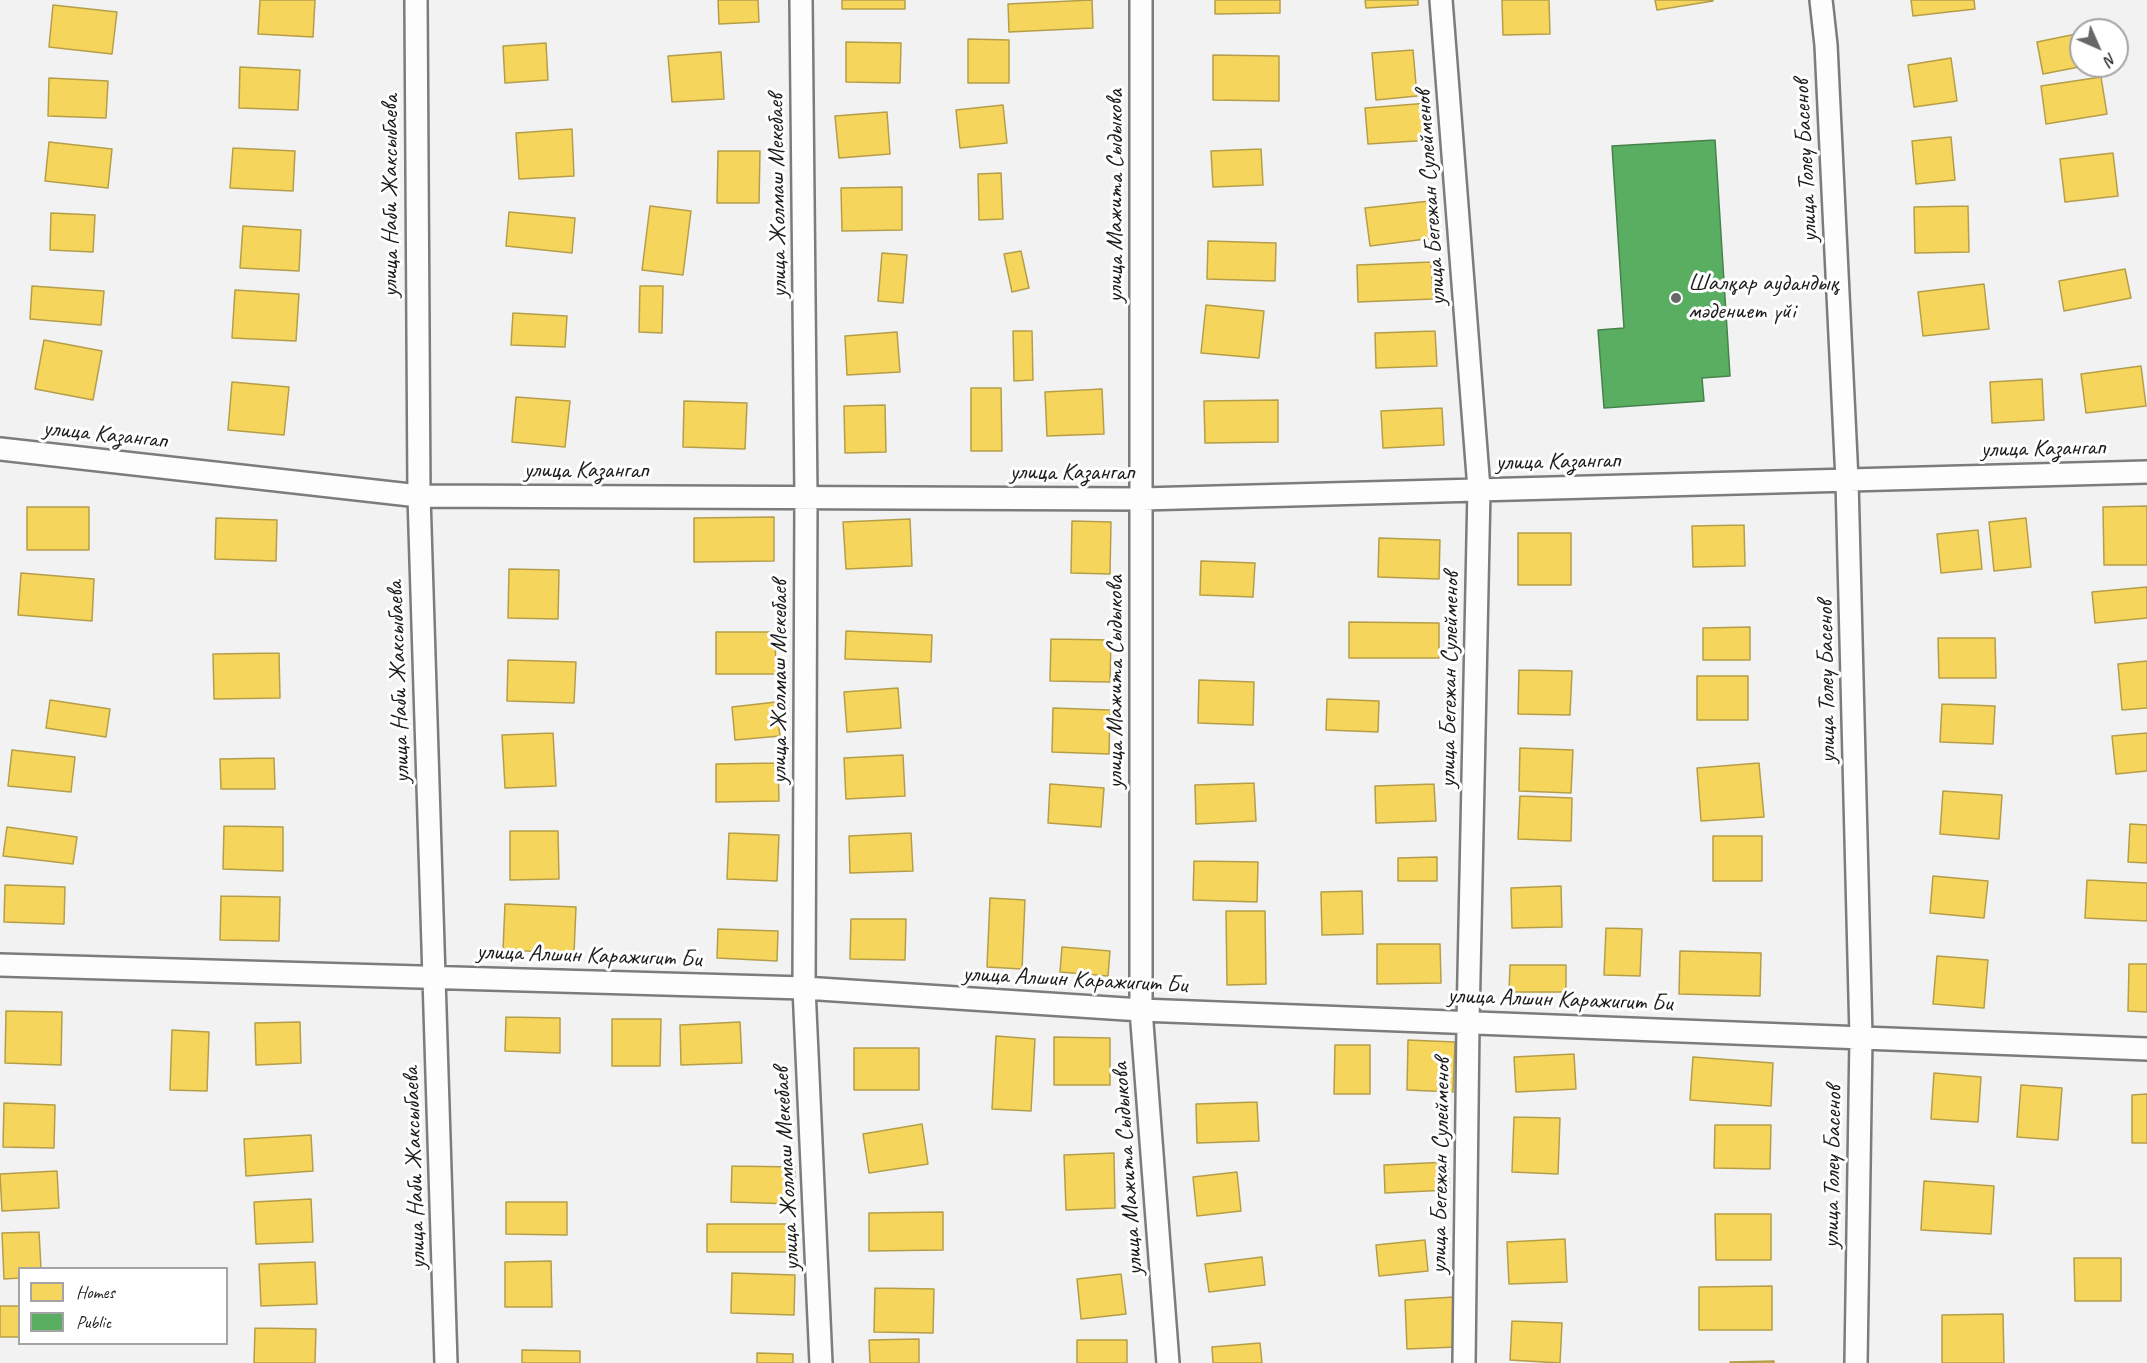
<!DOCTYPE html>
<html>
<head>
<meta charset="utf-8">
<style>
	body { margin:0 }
	#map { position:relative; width:2147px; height:1363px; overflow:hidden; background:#f2f2f2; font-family:Caveat,sans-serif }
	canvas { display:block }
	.legend { position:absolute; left:18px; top:1267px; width:210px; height:78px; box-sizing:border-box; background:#fff; border:2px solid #a4a4a4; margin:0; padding:8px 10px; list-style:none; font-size:18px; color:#1c1c1c }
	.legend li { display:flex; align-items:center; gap:12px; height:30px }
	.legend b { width:30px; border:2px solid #a4a4a4 }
	.north { position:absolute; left:2069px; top:18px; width:60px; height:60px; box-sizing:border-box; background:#fff; border:2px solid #a4a4a4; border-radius:50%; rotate:135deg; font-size:16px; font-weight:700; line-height:24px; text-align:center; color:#1c1c1c }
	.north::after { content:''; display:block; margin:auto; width:21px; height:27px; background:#676767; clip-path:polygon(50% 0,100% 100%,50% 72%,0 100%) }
</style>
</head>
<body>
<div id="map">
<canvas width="2147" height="1363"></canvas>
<ul class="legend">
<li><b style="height:16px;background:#f6d55c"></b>Homes</li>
<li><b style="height:16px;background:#5aae61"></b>Public</li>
</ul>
<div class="north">N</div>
</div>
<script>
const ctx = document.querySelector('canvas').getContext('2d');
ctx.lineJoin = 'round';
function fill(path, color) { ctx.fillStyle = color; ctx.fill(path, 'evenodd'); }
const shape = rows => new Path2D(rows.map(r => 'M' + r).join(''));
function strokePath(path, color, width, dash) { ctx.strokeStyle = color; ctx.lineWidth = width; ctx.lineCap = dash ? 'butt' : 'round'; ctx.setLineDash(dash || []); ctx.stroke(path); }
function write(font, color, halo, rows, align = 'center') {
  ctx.font = font + ' Caveat,sans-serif'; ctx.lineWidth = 6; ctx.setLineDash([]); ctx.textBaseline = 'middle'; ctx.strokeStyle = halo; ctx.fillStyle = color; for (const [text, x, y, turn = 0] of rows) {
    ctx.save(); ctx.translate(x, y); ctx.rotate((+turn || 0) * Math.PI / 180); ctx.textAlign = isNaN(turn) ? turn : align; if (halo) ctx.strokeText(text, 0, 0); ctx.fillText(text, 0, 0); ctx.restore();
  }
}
const homes = shape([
	[260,0,315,0,313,37,258,34,260,0],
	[718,0,758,0,759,22,719,24,718,0],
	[842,0,905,0,905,9,842,9,842,0],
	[1092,0,1093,28,1009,32,1008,4,1092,0],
	[1215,0,1280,0,1280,13,1215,14,1215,0],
	[1365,0,1418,0,1418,5,1366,8,1365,0],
	[1502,0,1549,0,1550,34,1503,35,1502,0],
	[1655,0,1713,0,1713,1,1657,10,1655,0],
	[1911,0,1974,0,1975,9,1913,16,1911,0],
	[53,5,117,12,112,54,49,47,53,5],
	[2081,33,2081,66,2084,66,2043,74,2037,42,2081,33],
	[968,39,1009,40,1009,83,968,83,968,39],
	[846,42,901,43,900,83,846,82,846,42],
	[546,43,548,80,505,83,503,46,546,43],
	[1413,50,1417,96,1376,100,1372,53,1413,50],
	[721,52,724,99,672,102,668,56,721,52],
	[1213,55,1279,56,1279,101,1213,100,1213,55],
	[1951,58,1957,101,1914,107,1908,65,1951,58],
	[240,67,300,70,298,110,239,108,240,67],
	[2101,77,2107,114,2046,124,2041,86,2101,77],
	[49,78,108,81,106,118,48,116,49,78],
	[1429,103,1432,140,1368,144,1365,108,1429,103],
	[1003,105,1007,143,960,148,956,110,1003,105],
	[887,112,890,154,839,158,835,116,887,112],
	[572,129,574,176,519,179,516,133,572,129],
	[1951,137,1955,180,1916,184,1912,141,1951,137],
	[49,142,112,149,108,188,45,181,49,142],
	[233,148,295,151,293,191,230,188,233,148],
	[1261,149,1263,185,1213,187,1211,151,1261,149],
	[718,151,760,151,759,203,717,203,718,151],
	[2113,153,2118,196,2065,202,2060,159,2113,153],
	[1001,173,1003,219,979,220,978,174,1001,173],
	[902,187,902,230,842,231,841,188,902,187],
	[1430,201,1434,238,1370,246,1365,208,1430,201],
	[650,206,691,211,683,275,642,270,650,206],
	[1968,206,1969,252,1915,253,1914,207,1968,206],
	[509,212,575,218,572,253,506,246,509,212],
	[51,213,95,215,93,252,50,250,51,213],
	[243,226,301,230,299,271,240,268,243,226],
	[1208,241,1276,243,1275,281,1207,279,1208,241],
	[1021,251,1029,288,1012,292,1004,254,1021,251],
	[882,253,907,255,903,303,878,301,882,253],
	[1431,262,1433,299,1358,302,1357,265,1431,262],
	[2125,269,2131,298,2064,311,2059,281,2125,269],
	[1984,284,1989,329,1923,336,1918,292,1984,284],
	[32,286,104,291,101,325,30,319,32,286],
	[640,286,663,286,662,333,639,332,640,286],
	[235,290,299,294,296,341,232,338,235,290],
	[1206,305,1264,311,1259,358,1201,353,1206,305],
	[513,313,567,316,565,347,511,345,513,313],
	[1013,331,1032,331,1033,380,1014,381,1013,331],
	[1435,331,1437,366,1376,368,1375,333,1435,331],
	[897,332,900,372,847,375,845,336,897,332],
	[44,340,102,351,93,400,35,389,44,340],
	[2141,366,2146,406,2086,413,2081,374,2141,366],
	[2042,379,2044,420,1992,423,1990,382,2042,379],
	[232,382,289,387,284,435,228,430,232,382],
	[971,388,1001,388,1002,451,971,451,971,388],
	[1102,389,1104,434,1047,436,1045,392,1102,389],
	[516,397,570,401,565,447,512,442,516,397],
	[1278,400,1278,442,1205,443,1204,401,1278,400],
	[684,401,747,403,745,449,683,447,684,401],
	[885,405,886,452,845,453,844,406,885,405],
	[1442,408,1444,445,1383,448,1381,411,1442,408],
	[2147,506,2147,565,2104,565,2103,507,2147,506],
	[27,507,89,507,89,550,27,550,27,507],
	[774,517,774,561,694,562,694,518,774,517],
	[216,518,277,520,276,561,215,559,216,518],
	[2026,518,2031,567,1994,571,1989,522,2026,518],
	[910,519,912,566,846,569,843,522,910,519],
	[1072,521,1111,522,1110,574,1071,573,1072,521],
	[1744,525,1745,566,1693,567,1692,526,1744,525],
	[1978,530,1982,569,1941,573,1937,534,1978,530],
	[1518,533,1571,533,1571,585,1518,585,1518,533],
	[1379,538,1440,540,1439,579,1378,577,1379,538],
	[1201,561,1255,563,1253,597,1200,595,1201,561],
	[509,569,559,570,558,619,508,618,509,569],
	[21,573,94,579,92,621,18,615,21,573],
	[2147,587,2147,618,2095,623,2092,592,2147,587],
	[1349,622,1439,623,1439,658,1349,658,1349,622],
	[1750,627,1750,660,1703,660,1703,628,1750,627],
	[846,631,932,635,931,662,845,659,846,631],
	[716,632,775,632,776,674,716,674,716,632],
	[1938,638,1995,638,1996,678,1939,678,1938,638],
	[1051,639,1111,640,1110,682,1050,681,1051,639],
	[279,653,280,698,214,699,213,654,279,653],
	[508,660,576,662,574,703,507,701,508,660],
	[2147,661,2147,708,2122,710,2118,664,2147,661],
	[1519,670,1572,671,1570,715,1518,714,1519,670],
	[1697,676,1748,676,1748,720,1697,720,1697,676],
	[1199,680,1254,682,1253,725,1198,723,1199,680],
	[898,688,901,728,847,732,844,692,898,688],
	[1327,699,1379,701,1378,732,1326,730,1327,699],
	[50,700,110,709,106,737,46,728,50,700],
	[776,702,780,736,735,740,732,707,776,702],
	[1942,704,1995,706,1993,744,1940,742,1942,704],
	[1053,708,1110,710,1109,754,1052,752,1053,708],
	[553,733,556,786,505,788,502,735,553,733],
	[2147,733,2147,771,2116,774,2112,736,2147,733],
	[1520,748,1573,750,1571,793,1519,791,1520,748],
	[12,750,75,757,71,792,8,786,12,750],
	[903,755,905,796,846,799,844,758,903,755],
	[274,758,275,789,221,789,220,759,274,758],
	[778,763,779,801,716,802,716,764,778,763],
	[1759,763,1764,817,1701,821,1697,768,1759,763],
	[1254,783,1256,821,1196,824,1195,785,1254,783],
	[1050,784,1104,788,1101,827,1048,823,1050,784],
	[1434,784,1436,821,1376,823,1375,786,1434,784],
	[1943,791,2002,795,1999,839,1940,834,1943,791],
	[1520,796,1572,798,1571,841,1518,839,1520,796],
	[2130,824,2147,825,2147,863,2128,862,2130,824],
	[224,826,283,827,283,871,223,869,224,826],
	[7,827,77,837,73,864,3,856,7,827],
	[510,831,558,831,559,879,510,880,510,831],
	[729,833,779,835,777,881,727,879,729,833],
	[911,833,913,871,850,873,849,836,911,833],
	[1713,836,1762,836,1762,881,1713,881,1713,836],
	[1437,857,1437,881,1398,881,1398,858,1437,857],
	[1194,861,1258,862,1257,902,1193,900,1194,861],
	[1933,876,1988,881,1984,918,1930,913,1933,876],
	[2087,880,2147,883,2147,921,2085,918,2087,880],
	[5,885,65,887,64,924,4,922,5,885],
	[1561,886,1562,927,1512,928,1511,888,1561,886],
	[1362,891,1363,934,1322,935,1321,892,1362,891],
	[221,896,280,897,279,941,220,940,221,896],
	[990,898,1025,900,1022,969,987,967,990,898],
	[505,904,576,907,574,953,503,950,505,904],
	[1226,911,1265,911,1266,984,1227,985,1226,911],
	[851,919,906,919,905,960,850,959,851,919],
	[1606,928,1642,929,1640,976,1604,975,1606,928],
	[718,929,778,931,777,961,717,958,718,929],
	[1377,944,1440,944,1441,983,1377,984,1377,944],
	[1062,947,1110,951,1108,976,1060,972,1062,947],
	[1680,951,1761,953,1760,996,1679,994,1680,951],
	[1937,956,1988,960,1984,1008,1933,1004,1937,956],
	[2129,964,2147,964,2147,1012,2128,1011,2129,964],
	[1510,965,1566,965,1566,992,1509,992,1510,965],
	[6,1011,62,1012,61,1065,5,1063,6,1011],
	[506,1017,560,1018,560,1053,505,1051,506,1017],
	[612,1019,661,1019,660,1066,612,1066,612,1019],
	[300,1022,301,1063,256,1065,255,1023,300,1022],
	[740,1022,742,1063,681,1065,680,1025,740,1022],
	[172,1030,209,1032,207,1091,170,1090,172,1030],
	[996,1036,1035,1039,1031,1111,992,1109,996,1036],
	[1054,1037,1110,1038,1110,1085,1054,1085,1054,1037],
	[1408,1040,1455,1042,1453,1092,1407,1090,1408,1040],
	[1335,1045,1370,1045,1370,1094,1334,1094,1335,1045],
	[854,1048,919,1048,919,1090,854,1090,854,1048],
	[1574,1054,1576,1089,1516,1092,1514,1057,1574,1054],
	[1693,1057,1773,1063,1771,1106,1690,1100,1693,1057],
	[1934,1073,1981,1077,1978,1122,1931,1119,1934,1073],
	[2021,1085,2062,1088,2058,1140,2017,1137,2021,1085],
	[2147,1094,2147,1143,2132,1143,2132,1095,2147,1094],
	[1257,1102,1259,1141,1197,1143,1196,1104,1257,1102],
	[4,1103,55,1105,54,1148,3,1147,4,1103],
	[1514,1117,1560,1118,1558,1174,1512,1172,1514,1117],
	[922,1124,928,1164,869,1173,863,1134,922,1124],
	[1715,1125,1771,1125,1770,1169,1714,1168,1715,1125],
	[311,1135,313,1171,246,1176,244,1139,311,1135],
	[1114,1153,1115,1208,1066,1210,1064,1155,1114,1153],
	[1448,1162,1449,1190,1385,1193,1384,1165,1448,1162],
	[732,1166,795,1167,794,1204,731,1202,732,1166],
	[57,1171,59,1208,2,1211,0,1174,57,1171],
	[1237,1172,1241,1211,1197,1216,1193,1177,1237,1172],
	[1924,1181,1994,1186,1991,1234,1921,1230,1924,1181],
	[311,1199,313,1242,256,1244,254,1202,311,1199],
	[506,1202,567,1202,567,1235,506,1234,506,1202],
	[943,1212,943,1250,869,1251,869,1213,943,1212],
	[1715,1214,1771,1214,1771,1260,1716,1260,1715,1214],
	[707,1224,790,1224,790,1252,707,1252,707,1224],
	[39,1232,41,1268,20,1268,20,1278,4,1279,2,1233,39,1232],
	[1565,1239,1567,1282,1509,1284,1507,1242,1565,1239],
	[1425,1240,1428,1271,1379,1276,1376,1245,1425,1240],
	[1262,1257,1265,1285,1209,1292,1205,1264,1262,1257],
	[2074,1258,2121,1258,2121,1301,2075,1301,2074,1258],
	[551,1261,552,1307,505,1307,505,1262,551,1261],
	[315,1262,317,1304,261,1306,259,1264,315,1262],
	[732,1273,795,1275,794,1315,731,1313,732,1273],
	[1121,1274,1126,1314,1081,1319,1077,1279,1121,1274],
	[1772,1286,1772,1330,1699,1330,1699,1287,1772,1286],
	[875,1288,934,1289,933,1333,874,1332,875,1288],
	[1454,1297,1456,1347,1407,1349,1405,1300,1454,1297],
	[0,1306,20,1306,20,1337,0,1337,0,1306],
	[2003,1314,2004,1363,1942,1363,1942,1315,2003,1314],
	[1512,1321,1562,1323,1560,1363,1510,1360,1512,1321],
	[255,1328,316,1329,315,1363,254,1363,255,1328],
	[919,1339,919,1363,870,1363,869,1340,919,1339],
	[1077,1340,1127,1340,1127,1363,1077,1363,1077,1340],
	[1260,1343,1262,1363,1213,1363,1212,1347,1260,1343],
	[522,1350,580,1351,580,1363,522,1363,522,1350],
	[757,1353,793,1354,793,1363,757,1363,757,1353],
	[1774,1361,1774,1363,1730,1363,1730,1362,1774,1361]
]);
fill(homes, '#f6d55c');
strokePath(homes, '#b59e49', 1.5);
const public = shape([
	[1715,140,1730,376,1702,378,1704,401,1604,408,1598,330,1624,328,1612,146,1715,140]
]);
fill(public, '#5aae61');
strokePath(public, '#47824c', 1.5);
const street = shape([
	[416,0,419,496,446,1363],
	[801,0,806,497,804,988,821,1363],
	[1141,0,1141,1010,1168,1363],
	[1441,0,1479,489,1468,1023,1464,1363],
	[1821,0,1826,45,1847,480,1861,1037,1856,1363],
	[0,449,419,496,1142,499,2147,472],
	[0,965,804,988,1141,1010,2147,1049]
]);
strokePath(street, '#7c7c7c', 26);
strokePath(street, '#fdfdfd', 21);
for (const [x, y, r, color] of [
	[1676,298,6,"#676767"]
]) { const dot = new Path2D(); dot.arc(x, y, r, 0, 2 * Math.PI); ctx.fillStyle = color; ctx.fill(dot); strokePath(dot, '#fff', 2); }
write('24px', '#1c1c1c', '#fff', [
	["улица Толеу Басенов",1806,161,-93],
	["улица Наби Жаксыбаева",391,196,-90],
	["улица Жолмаш Мекебаев",778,196,-91],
	["улица Мажита Сыдыкова",1116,196,-90],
	["улица Бегежан Сулейменов",1431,198,-94],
	["улица Казангап",105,435,6],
	["улица Казангап",2043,449,-1],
	["улица Казангап",1558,462,-1],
	["улица Казангап",586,471],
	["улица Казангап",1072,473],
	["улица Бегежан Сулейменов",1450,680,-89],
	["улица Наби Жаксыбаева",399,682,-92],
	["улица Жолмаш Мекебаев",780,682,-90],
	["улица Мажита Сыдыкова",1116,682,-90],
	["улица Толеу Басенов",1827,682,-91],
	["улица Алшин Каражигит Би",589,956,2],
	["улица Алшин Каражигит Би",1075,980,3],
	["улица Алшин Каражигит Би",1560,1000,2],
	["улица Бегежан Сулейменов",1441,1166,-89],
	["улица Толеу Басенов",1833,1167,-89],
	["улица Наби Жаксыбаева",415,1168,-92],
	["улица Жолмаш Мекебаев",787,1169,-93],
	["улица Мажита Сыдыкова",1128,1169,-94]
]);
write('24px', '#1c1c1c', '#fff', [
	["Шалқар аудандық",1688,284],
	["мәдениет үйі",1688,312]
], 'left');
</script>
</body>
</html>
